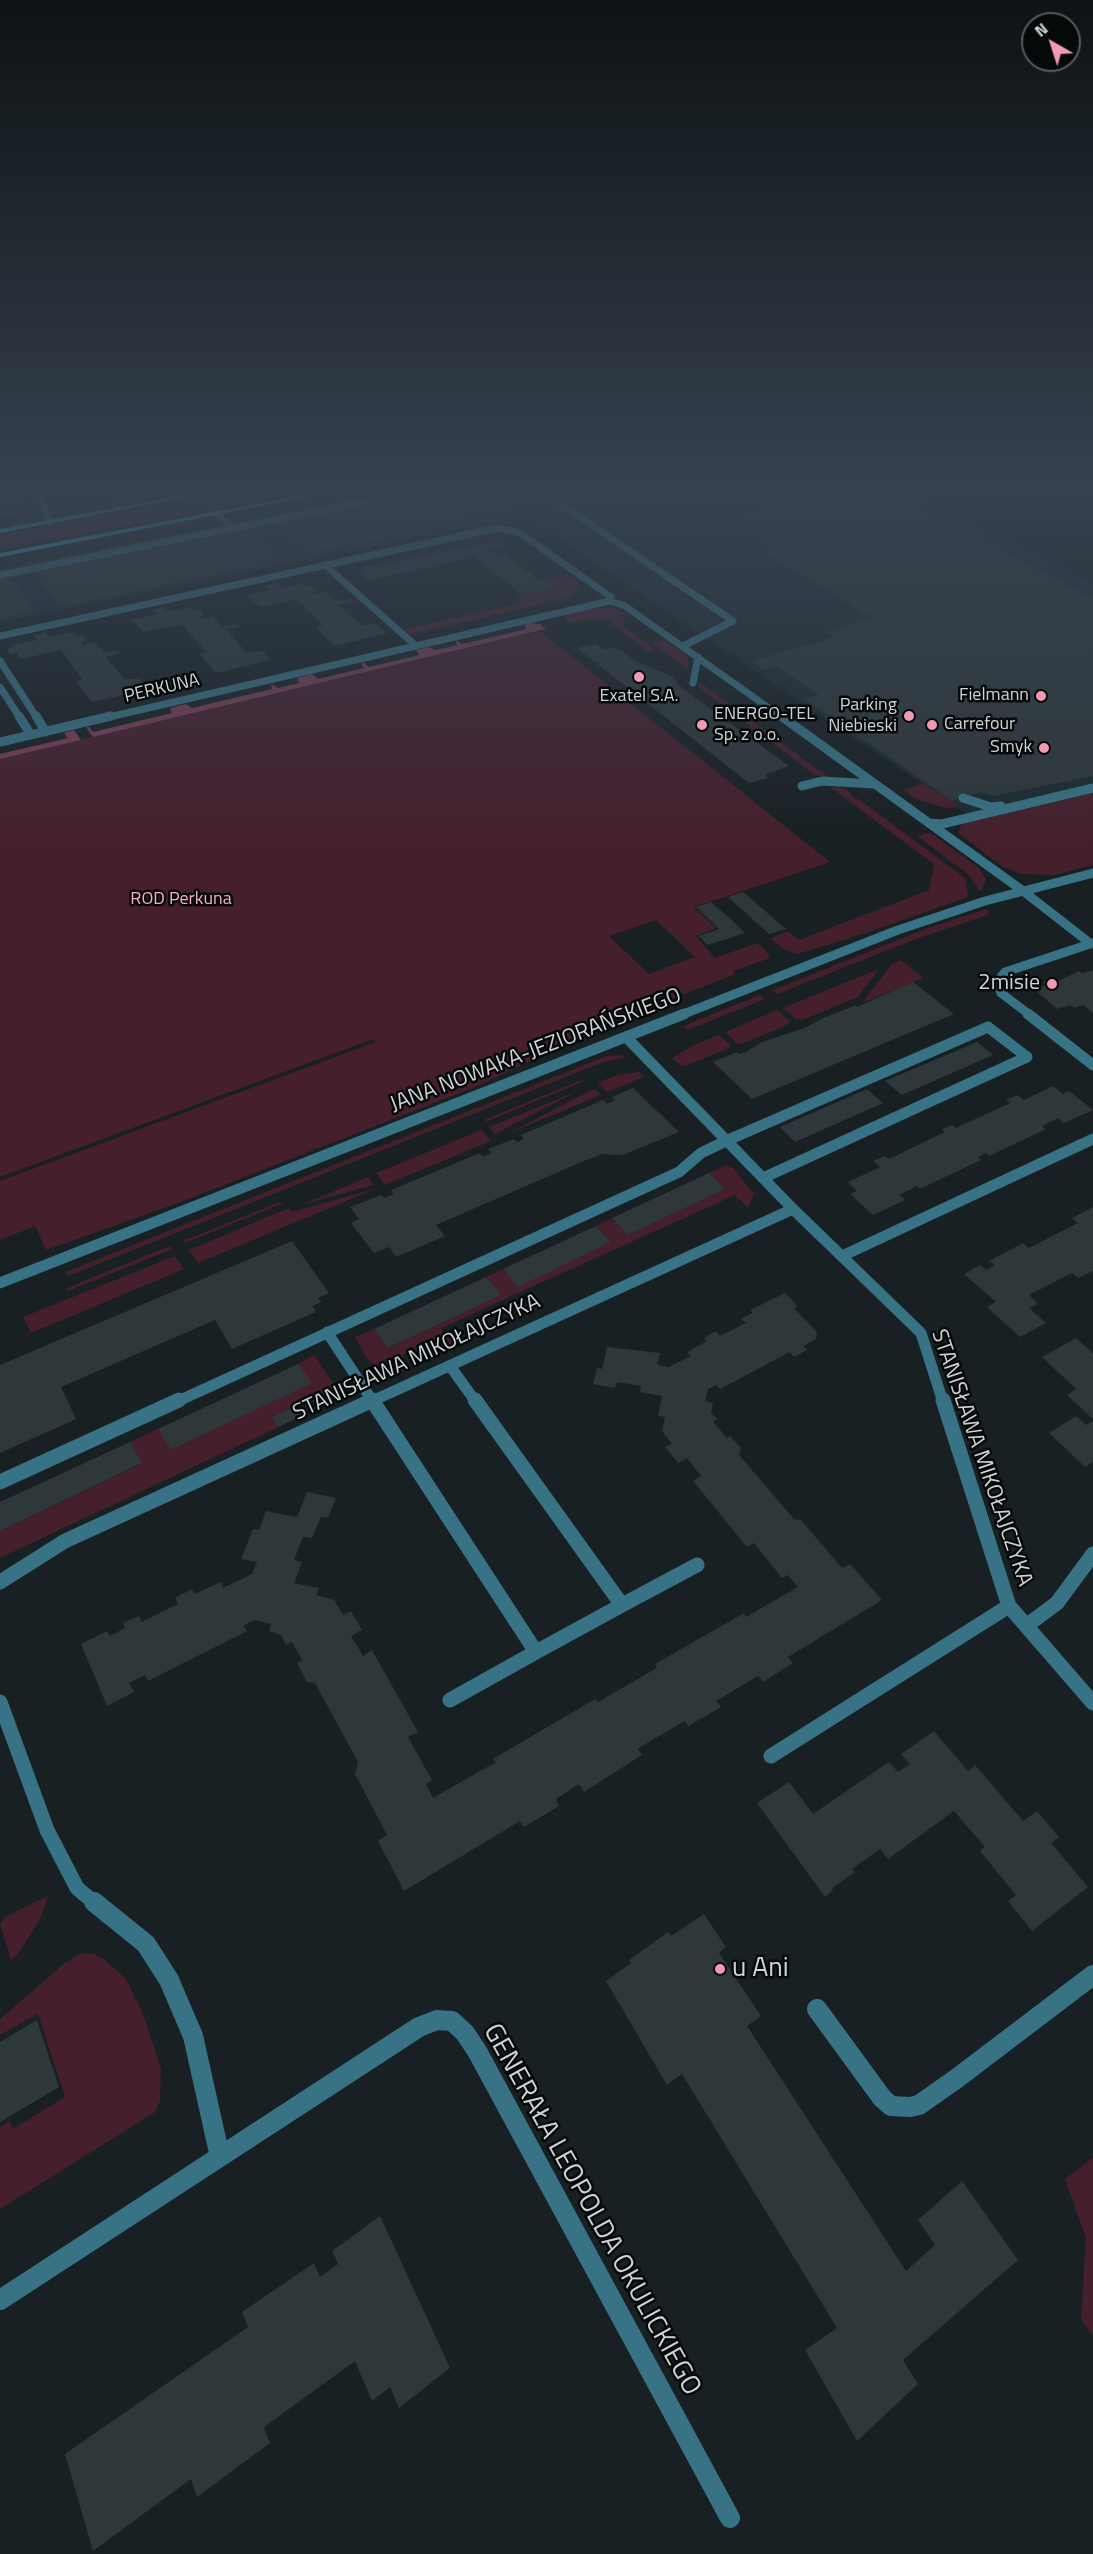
<!DOCTYPE html>
<html>
<head>
<meta charset="utf-8">
<style>
	body { margin:0 }
	#map { position:relative; width:1093px; height:2554px; overflow:hidden; background:#182023; font-family:"Titillium Web",sans-serif }
	canvas { display:block }
	.north { position:absolute; left:1021px; top:12px; width:60px; height:60px; box-sizing:border-box; background:#06090a; border:2px solid #565a5b; border-radius:50%; rotate:321deg; font-size:16px; font-weight:700; line-height:24px; text-align:center; color:#ced4d5 }
	.north::after { content:''; display:block; margin:auto; width:21px; height:27px; background:#f09ab4; clip-path:polygon(50% 0,100% 100%,50% 72%,0 100%) }
</style>
</head>
<body>
<div id="map">
<canvas width="1093" height="2554"></canvas>
<div class="north">N</div>
</div>
<script>
const ctx = document.querySelector('canvas').getContext('2d');
ctx.lineJoin = 'round';
function fill(path, color) { ctx.fillStyle = color; ctx.fill(path, 'evenodd'); }
const shape = rows => new Path2D(rows.map(r => 'M' + r).join(''));
function strokePath(path, color, width, dash) { ctx.strokeStyle = color; ctx.lineWidth = width; ctx.lineCap = dash ? 'butt' : 'round'; ctx.setLineDash(dash || []); ctx.stroke(path); }
function write(font, color, halo, rows, align = 'center') {
  ctx.font = font + ' "Titillium Web",sans-serif'; ctx.lineWidth = 5; ctx.setLineDash([]); ctx.textBaseline = 'middle'; ctx.strokeStyle = halo; ctx.fillStyle = color; for (const [text, x, y, turn = 0] of rows) {
    ctx.save(); ctx.translate(x, y); ctx.rotate((+turn || 0) * Math.PI / 180); ctx.textAlign = isNaN(turn) ? turn : align; if (halo) ctx.strokeText(text, 0, 0); ctx.fillText(text, 0, 0); ctx.restore();
  }
}
fill(shape([
	[413,488,918,488,911,490,1093,583,1093,793,976,820,630,587,527,515,0,622,0,568]
]), '#1c2b30');
fill(shape([
	[0,488,17,488,23,510,33,509,27,513,0,518],
	[173,488,210,488,82,511,63,511,93,506,118,498],
	[252,488,325,488,0,549,0,535],
	[728,488,734,488,769,507,728,516,693,495],
	[562,576,571,577,580,584,573,597,409,635,403,630,523,602,516,596,555,587,548,579],
	[598,608,612,608,626,613,622,625,656,650,649,652,608,621,590,619,572,623,565,618,568,614],
	[540,631,830,862,694,907,716,928,696,936,715,958,757,943,768,953,770,958,733,971,735,974,613,1022,480,1085,178,1203,46,1250,35,1226,0,1240,0,1181,376,1042,373,1039,0,1177,0,759],
	[656,920,695,957,649,974,609,936],
	[664,640,688,657,688,669,651,642],
	[699,682,828,777,815,775,698,687],
	[922,784,952,801,957,807,947,808,916,799,903,790],
	[830,787,844,788,852,794,852,797,860,800,965,878,968,897,869,932,797,954,783,949,771,938,788,931,799,940,929,890,934,864],
	[1093,793,1093,865,1054,875,1022,874,1003,867,958,833,962,824],
	[926,833,934,835,979,868,986,879,983,888,979,891,969,875,917,836],
	[986,909,989,911,988,915,916,939,777,994,773,990,928,928],
	[901,960,924,978,862,1003,892,964],
	[879,969,858,997,803,1020,796,1019,783,1008],
	[760,995,765,999,688,1030,683,1026],
	[777,1010,790,1021,789,1024,742,1044,737,1043,725,1032],
	[719,1035,730,1045,729,1048,685,1066,679,1065,672,1058,694,1045],
	[620,1055,627,1057,603,1062,68,1276,66,1272,607,1056],
	[639,1072,644,1077,607,1092,598,1083,616,1075],
	[579,1081,585,1081,485,1122,486,1119],
	[594,1089,601,1095,507,1134,591,1090],
	[580,1090,495,1134,489,1127],
	[482,1130,491,1141,385,1185,376,1173],
	[727,1165,734,1169,754,1194,748,1208,735,1195,441,1328,453,1345,422,1358,414,1348,404,1354,400,1366,404,1371,394,1372,377,1367,367,1358,355,1337,374,1329,389,1348,500,1295,486,1277,503,1269,518,1286,611,1242,596,1226,612,1218,628,1235,725,1189,709,1173],
	[368,1177,373,1185,301,1205],
	[375,1189,198,1263,189,1250,289,1208,292,1212],
	[279,1202,284,1203,185,1243,183,1241],
	[170,1246,172,1249,68,1291,67,1288],
	[175,1256,184,1269,31,1333,23,1317],
	[314,1355,336,1387,336,1397,325,1406,322,1402,307,1400,272,1417,278,1427,276,1428,0,1558,0,1531,141,1464,130,1442,158,1429,171,1450,311,1383,298,1364],
	[48,1896,40,1919,18,1954,11,1960,0,1924,5,1917],
	[82,1953,94,1954,104,1959,126,1979,143,2014,161,2068,160,2101,155,2112,0,2209,0,2127,10,2121,13,2129,65,2097,38,2014,0,2035,0,2019,66,1962],
	[1093,2158,1093,2335,1081,2319,1086,2238,1065,2179]
]), '#461f2c');
fill(shape([
	[530,623,540,624,546,629,93,737,86,727,89,727,93,732,172,713,170,708,186,704,192,708,272,689,271,684,278,688,299,683,297,678,312,674,318,679,364,668,361,664,363,662,369,667,419,655,416,650,429,647,436,650,457,645,456,640,462,644,527,629,524,625],
	[74,730,81,740,0,759,0,754,68,738,64,733]
]), '#7b3d52');
fill(shape([
	[60,488,102,488,105,491,67,497,62,497],
	[455,488,488,488,516,508,514,512,502,514,497,512,484,515,451,522,453,524,307,553,276,523],
	[737,488,882,488,1093,599,1093,776,993,796,980,792,952,801,805,699,819,695,776,666,763,670,751,661,835,637,826,632,871,617,760,550,777,546,729,517,771,508],
	[251,530,280,557,257,561,261,565,73,604,56,601,34,572],
	[498,541,505,546,486,548,496,555,504,553,540,581,548,579,555,587,523,595,474,557,367,581,358,572,365,571,362,568],
	[8,578,11,581,13,581,34,610,0,619,0,579],
	[276,583,281,588,303,583,307,586,312,585,317,591,312,592,315,594,326,592,335,601,351,599,354,602,339,605,361,625,377,624,387,633,334,646,316,627,323,625,296,599,260,607,247,596,270,590,266,586],
	[163,607,168,612,191,607,195,610,200,609,205,615,200,616,202,619,213,616,222,626,237,624,240,627,226,630,246,652,262,651,271,660,216,673,199,653,206,652,182,624,144,632,131,620,157,614,153,610],
	[45,632,49,637,74,632,77,636,82,635,87,641,81,642,83,645,95,642,103,652,119,651,121,653,106,657,124,679,140,679,148,689,92,702,75,681,83,680,61,650,21,659,17,653,10,654,7,649,13,647,12,645,37,640,34,636],
	[596,644,604,650,616,647,637,662,671,676,682,688,789,766,765,775,768,778,749,783,577,648],
	[743,892,786,929,769,934,728,897],
	[711,902,735,923,745,933,708,945,698,936,719,929,696,907],
	[1093,970,1093,1013,1083,1005,1074,1008,1070,1005,1057,1009,1034,989,1047,985,1043,982,1054,978,1058,981,1079,971,1082,973],
	[913,982,954,1014,752,1099,713,1062,737,1052,739,1054,746,1052,762,1042,805,1028,821,1019,856,1005,857,1007],
	[977,1042,993,1055,902,1095,885,1081],
	[1053,1086,1063,1094,1069,1091,1093,1110,1064,1123,1058,1118,1042,1126,1046,1129,989,1156,986,1153,978,1157,981,1160,920,1189,917,1186,899,1195,905,1200,873,1215,850,1194,857,1191,848,1182,880,1167,873,1161,885,1156,889,1159,945,1132,942,1129,952,1125,956,1128,1010,1103,1006,1100,1017,1095,1024,1100],
	[633,1088,679,1132,623,1155,603,1154,586,1160,436,1225,445,1236,396,1257,389,1247,374,1253,351,1223,359,1219,350,1207,381,1195,384,1198,394,1194,391,1190,480,1153,483,1157,491,1153,488,1149,514,1139,517,1142,524,1139,521,1135,603,1100,607,1104,615,1100,612,1097],
	[867,1089,883,1103,795,1142,780,1127],
	[709,1173,725,1189,628,1235,612,1218],
	[1093,1207,1093,1271,1078,1278,1072,1273,1029,1295,1038,1304,1029,1308,1046,1323,1020,1337,987,1307,996,1302,964,1274,980,1265,986,1270,995,1265,989,1261,1023,1243,1029,1248,1078,1223,1072,1218],
	[596,1226,611,1242,518,1287,503,1269],
	[292,1241,329,1293,318,1298,321,1302,312,1306,316,1312,232,1349,215,1320,61,1387,76,1419,0,1453,0,1365],
	[486,1277,501,1295,388,1348,374,1329],
	[785,1293,798,1306,794,1308,817,1332,816,1339,803,1346,807,1350,794,1357,790,1352,720,1389,716,1385,708,1389,705,1401,713,1403,711,1413,717,1419,713,1422,727,1438,730,1436,741,1448,739,1455,794,1519,801,1520,842,1568,850,1564,882,1600,788,1657,793,1663,763,1682,758,1676,716,1701,721,1707,688,1726,685,1721,642,1746,638,1749,642,1755,584,1792,579,1784,556,1799,559,1806,524,1827,520,1821,404,1891,378,1841,387,1835,355,1774,358,1762,315,1683,307,1682,297,1663,302,1660,292,1642,286,1645,281,1635,269,1631,271,1624,254,1620,243,1626,247,1631,148,1681,145,1675,129,1683,134,1692,107,1706,81,1644,107,1631,110,1636,125,1628,123,1623,139,1616,142,1622,178,1604,175,1598,192,1589,195,1594,221,1582,223,1588,252,1574,257,1562,241,1559,253,1529,259,1530,266,1511,297,1517,307,1492,336,1498,328,1518,321,1517,312,1538,303,1537,294,1560,302,1562,294,1583,319,1588,316,1595,334,1600,343,1615,351,1611,362,1630,351,1636,363,1656,372,1650,418,1732,408,1737,432,1780,426,1784,433,1798,496,1762,493,1759,595,1699,598,1702,657,1668,655,1664,744,1613,746,1617,798,1587,788,1575,782,1578,754,1543,747,1547,693,1481,701,1476,687,1458,678,1463,665,1447,672,1444,662,1431,665,1417,658,1416,662,1396,640,1392,641,1386,617,1382,615,1388,593,1384,597,1368,602,1369,607,1347,660,1353,657,1365,669,1367,691,1356,687,1352,707,1341,704,1338,716,1331,720,1336,746,1323,741,1319,753,1313,750,1310],
	[1076,1338,1093,1353,1093,1419,1067,1395,1076,1389,1042,1357],
	[298,1364,312,1383,171,1450,158,1429],
	[298,1405,304,1415,278,1427,272,1417],
	[1076,1416,1086,1425,1093,1421,1093,1462,1085,1467,1049,1433],
	[130,1442,142,1463,0,1531,0,1502],
	[934,1731,968,1771,975,1765,1023,1821,1037,1811,1059,1837,1051,1843,1088,1887,1032,1931,1008,1901,1016,1895,980,1851,985,1847,954,1811,888,1859,880,1849,852,1869,855,1872,832,1888,833,1890,825,1897,757,1803,789,1782,813,1814,889,1762,898,1772,910,1764,901,1754],
	[704,1914,726,1947,719,1953,761,2016,747,2026,906,2271,935,2245,918,2220,962,2181,1018,2260,903,2360,918,2384,857,2441,805,2350,837,2328,682,2074,667,2085,606,1981,631,1963,629,1960,668,1932,671,1936],
	[37,2020,59,2087,0,2122,0,2042],
	[380,2216,450,2368,399,2408,390,2387,372,2401,355,2361,264,2427,270,2443,197,2497,191,2479,93,2551,65,2454,248,2327,242,2312,314,2263,320,2277,338,2264,332,2251]
]), '#2e373a');
strokePath(shape([
	[537,488,733,621,683,646],
	[216,513,233,529],
	[325,565,416,646],
	[0,575,434,488],
	[610,601,625,606,783,718],
	[693,683,698,657]
]), '#387385', 7);
strokePath(shape([
	[781,716,1023,891,1091,944],
	[802,786,822,781,874,784],
	[963,798,991,807,1001,806],
	[929,823,942,824,1093,788],
	[1030,1015,1001,993,997,982,1005,972,1093,943]
]), '#387385', 9);
strokePath(shape([
	[1028,1014,1093,1065],
	[626,1037,793,1209],
	[327,1332,373,1402],
	[450,1366,476,1402],
	[176,1402,679,1172,701,1153,728,1140,988,1027,1027,1057,763,1178]
]), '#387385', 11);
strokePath(shape([
	[372,1400,536,1652,450,1700],
	[475,1400,622,1605,536,1652],
	[0,1482,179,1400],
	[622,1605,697,1565]
]), '#387385', 15);
strokePath(shape([
	[38,488,50,522],
	[0,636,497,528,520,533,611,597,610,601,105,718],
	[0,661,37,718],
	[0,687,20,718]
]), '#387385', 7);
strokePath(shape([
	[19,716,31,735],
	[36,716,46,732],
	[0,742,111,716]
]), '#387385', 9);
strokePath(shape([
	[842,1256,1093,1139],
	[370,1402,793,1209,921,1333,943,1402]
]), '#387385', 11);
strokePath(shape([
	[943,1400,1009,1606,1093,1703],
	[0,1582,65,1541,373,1400],
	[1026,1626,1057,1603,1093,1554],
	[0,1702,47,1830,77,1888,96,1904],
	[771,1756,1009,1606]
]), '#387385', 15);
strokePath(shape([
	[94,1902,146,1944,169,1980,193,2036,220,2157],
	[817,2009,882,2098,891,2106,910,2107,919,2105,956,2079,1093,1975],
	[0,2300,419,2027,437,2020,452,2021,465,2033,477,2051,730,2518]
]), '#387385', 20);
strokePath(shape([
	[681,1015,898,930,985,901,1093,873]
]), '#387385', 9);
strokePath(shape([
	[0,1283,684,1014]
]), '#387385', 11);
fill(shape([
	[221,488,236,488,0,533,0,529,221,488],
	[339,488,354,488,0,557,0,553,339,488]
]), '#3cc9ef');
const sky = ctx.createLinearGradient(0, 0, 0, 845);
sky.addColorStop(0, '#0d1213');
sky.addColorStop(0.58, '#374250');
sky.addColorStop(1, '#37425000');
ctx.fillStyle = sky;
ctx.fillRect(0, 0, 1093, 845);
for (const [x, y, r, color] of [
	[639,677,6,"#f09ab4"],
	[1041,696,6,"#f09ab4"],
	[909,716,6,"#f09ab4"],
	[702,725,6,"#f09ab4"],
	[932,725,6,"#f09ab4"],
	[1044,748,6,"#f09ab4"],
	[1052,984,6,"#f09ab4"],
	[720,1969,6,"#f09ab4"]
]) { const dot = new Path2D(); dot.arc(x, y, r, 0, 2 * Math.PI); ctx.fillStyle = color; ctx.fill(dot); strokePath(dot, '#06090a', 2); }
write('18px', '#ced4d5', '#06090a', [
	["PERKUNA",162,689,-13]
]);
write('18px', '#ced4d5', '#06090a', [
	["Fielmann",1029,696],
	["Exatel S.A.",639,697,"center"],
	["Parking",897,706],
	["Niebieski",897,727],
	["ENERGO-TEL",714,715,"left"],
	["Sp. z o.o.",714,736,"left"],
	["Carrefour",944,725,"left"],
	["Smyk",1032,748]
], 'right');
write('18px', '#fbacc4', '#06090a', [
	["ROD Perkuna",181,900]
]);
write('22px', '#ced4d5', '#06090a', [
	["2misie",1040,984]
], 'right');
write('22px', '#ced4d5', '#06090a', [
	["JANA NOWAKA-JEZIORAŃSKIEGO",536,1051,-21],
	["STANISŁAWA MIKOŁAJCZYKA",417,1358,-25],
	["STANISŁAWA MIKOŁAJCZYKA",981,1458,71]
]);
write('27px', '#ced4d5', '#06090a', [
	["u Ani",732,1969]
], 'left');
write('27px', '#ced4d5', '#06090a', [
	["GENERAŁA LEOPOLDA OKULICKIEGO",591,2210,61]
]);
</script>
</body>
</html>
